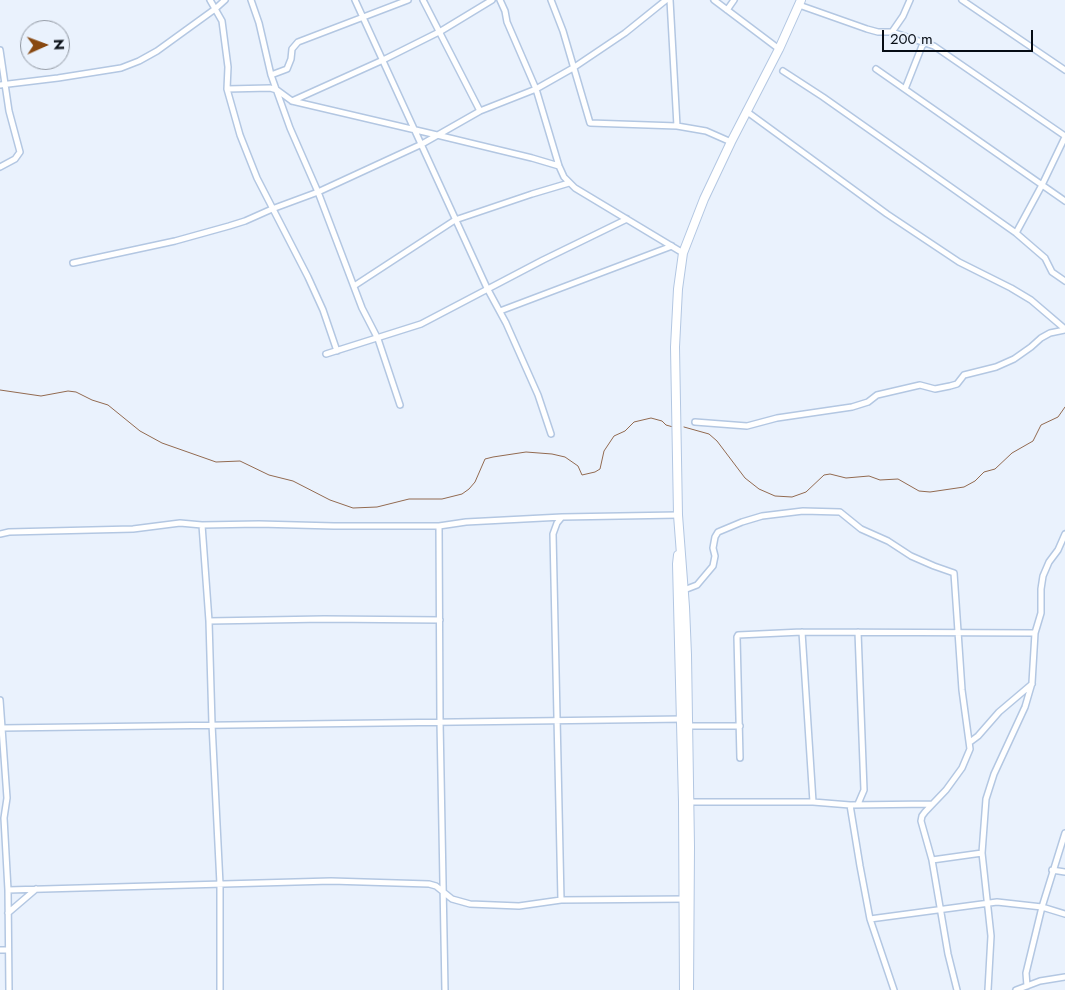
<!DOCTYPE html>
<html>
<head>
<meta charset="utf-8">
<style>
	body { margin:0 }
	#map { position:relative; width:1065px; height:990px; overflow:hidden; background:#eaf2fd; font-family:Jost,sans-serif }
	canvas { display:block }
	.north { position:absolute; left:20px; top:20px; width:50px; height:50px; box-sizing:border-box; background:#eaf2fd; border:1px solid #8f96a0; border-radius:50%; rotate:88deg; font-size:14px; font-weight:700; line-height:20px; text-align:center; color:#060c14 }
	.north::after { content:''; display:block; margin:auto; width:18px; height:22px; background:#884810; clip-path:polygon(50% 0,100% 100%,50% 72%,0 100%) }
	.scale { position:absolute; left:882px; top:30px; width:151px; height:22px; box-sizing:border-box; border:2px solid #060c14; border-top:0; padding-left:6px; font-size:15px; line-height:18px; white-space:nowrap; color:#060c14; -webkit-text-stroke:4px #eaf2fd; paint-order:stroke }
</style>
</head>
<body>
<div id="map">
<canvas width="1065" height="990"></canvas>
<div class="north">N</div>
<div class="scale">200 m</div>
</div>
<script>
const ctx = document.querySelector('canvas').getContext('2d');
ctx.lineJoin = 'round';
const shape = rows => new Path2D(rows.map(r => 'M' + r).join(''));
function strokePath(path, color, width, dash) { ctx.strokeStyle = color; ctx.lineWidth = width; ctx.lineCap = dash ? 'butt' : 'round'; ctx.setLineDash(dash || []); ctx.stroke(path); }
strokePath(shape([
	[0,390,41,396,68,391,76,392,92,400,108,405,140,431,162,443,216,462,240,461,269,475,293,481,330,500,353,508,377,507,409,499,442,499,462,494,469,489,475,482,485,459,493,457,526,452,552,454,565,457,578,466,582,475,595,472,600,469,604,451,614,436,625,431,634,422,651,418,662,421,666,425,673,427],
	[684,427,709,434,717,441,745,478,759,489,775,496,792,497,806,492,824,475,830,474,846,478,869,476,880,480,898,479,919,491,930,492,964,487,975,481,984,472,995,469,1012,453,1033,441,1041,425,1058,417,1065,407]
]), '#926a50', 1);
const minor = shape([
	[210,0,222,21,228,67,227,89,240,135,257,178,308,277,323,310,337,351],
	[251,0,259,23,271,75,290,128,318,192,362,308,378,339,400,405],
	[355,0,487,288,506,323,538,395,551,434],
	[423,0,480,111],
	[500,0,505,11,507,22,536,89,559,166,564,177,575,188,683,253],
	[551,0,563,31,590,123,677,126,706,131,731,142],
	[670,0,677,126],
	[714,0,779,49],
	[962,0,1065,70],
	[799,5,867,29,878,32,892,32,903,16,910,0],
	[727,10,734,0],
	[892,32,934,46,1065,136],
	[0,50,9,111,20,152,15,159,0,167],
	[876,69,1065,201],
	[783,71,823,97,1016,233,1045,258,1052,272,1065,281],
	[271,75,287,69,291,59,292,49,298,42,408,0],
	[0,85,58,78,121,68,139,61,157,51,215,9,225,0],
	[227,89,270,88,277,90,292,101,437,135,532,158,559,166],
	[905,89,922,46,924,44],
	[292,101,383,60,441,31,492,0],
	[746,111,887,214,959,262,1011,288,1031,300,1065,329],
	[1016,233,1042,185,1065,137],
	[73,263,175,241,229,226,245,221,272,209,318,192,422,144,480,111,536,89,573,68,625,33,666,0],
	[354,286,455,220,532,194,569,183],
	[500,311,672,246],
	[326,354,421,324,543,260,627,219],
	[695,422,747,426,777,418,852,407,868,402,877,395,920,385,935,389,950,386,957,384,964,375,996,367,1014,359,1031,347,1041,338,1050,333,1065,330],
	[202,525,209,621,212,724,220,884,220,990],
	[439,526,440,721,445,990],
	[0,534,9,532,133,529,180,523,202,525,259,524,334,526,439,526,466,522,562,517],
	[684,590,697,585,713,566,715,556,713,548,715,537,718,532,742,522,762,516,803,511,840,512,861,529,888,541,911,556,934,566,954,573,962,690,970,749,962,768,946,790,925,812,922,816,921,821,932,860,948,954,957,990],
	[209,621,324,619,440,620],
	[802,632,813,802],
	[858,632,864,790,858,804],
	[0,700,7,798,4,818,8,890,9,990],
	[687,726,740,726],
	[2,728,684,719],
	[970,742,978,736,999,712,1032,684],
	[740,758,737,637,738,635,802,632,1035,633],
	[689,802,813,802,850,805,932,804],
	[850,805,860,866,870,919,894,990],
	[932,860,982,853],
	[1052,870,1065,872],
	[8,890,331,881,429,884,436,886,452,899,470,904,519,906,561,900,687,899],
	[561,900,553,534,557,523,562,517,678,515],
	[8,913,36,889],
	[870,919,997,902,1042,907,1065,914],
	[0,950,8,950],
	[1027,986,1026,973,1042,907,1065,833],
	[988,990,991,936,982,853,986,799,994,774,1025,707,1032,683,1035,633,1041,613,1041,589,1043,576,1049,562,1058,550,1065,534],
	[1016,990,1040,981,1065,977]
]);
const primary = shape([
	[678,555,677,564,683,802,684,990],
	[689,990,690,847,687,655,685,607,678,515,675,347,678,289,683,253,704,199,731,142,779,49,801,0]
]);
strokePath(minor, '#b3c7e2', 8);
strokePath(primary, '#b3c7e2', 10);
strokePath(minor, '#fff', 5);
strokePath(primary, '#fff', 8);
</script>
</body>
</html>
